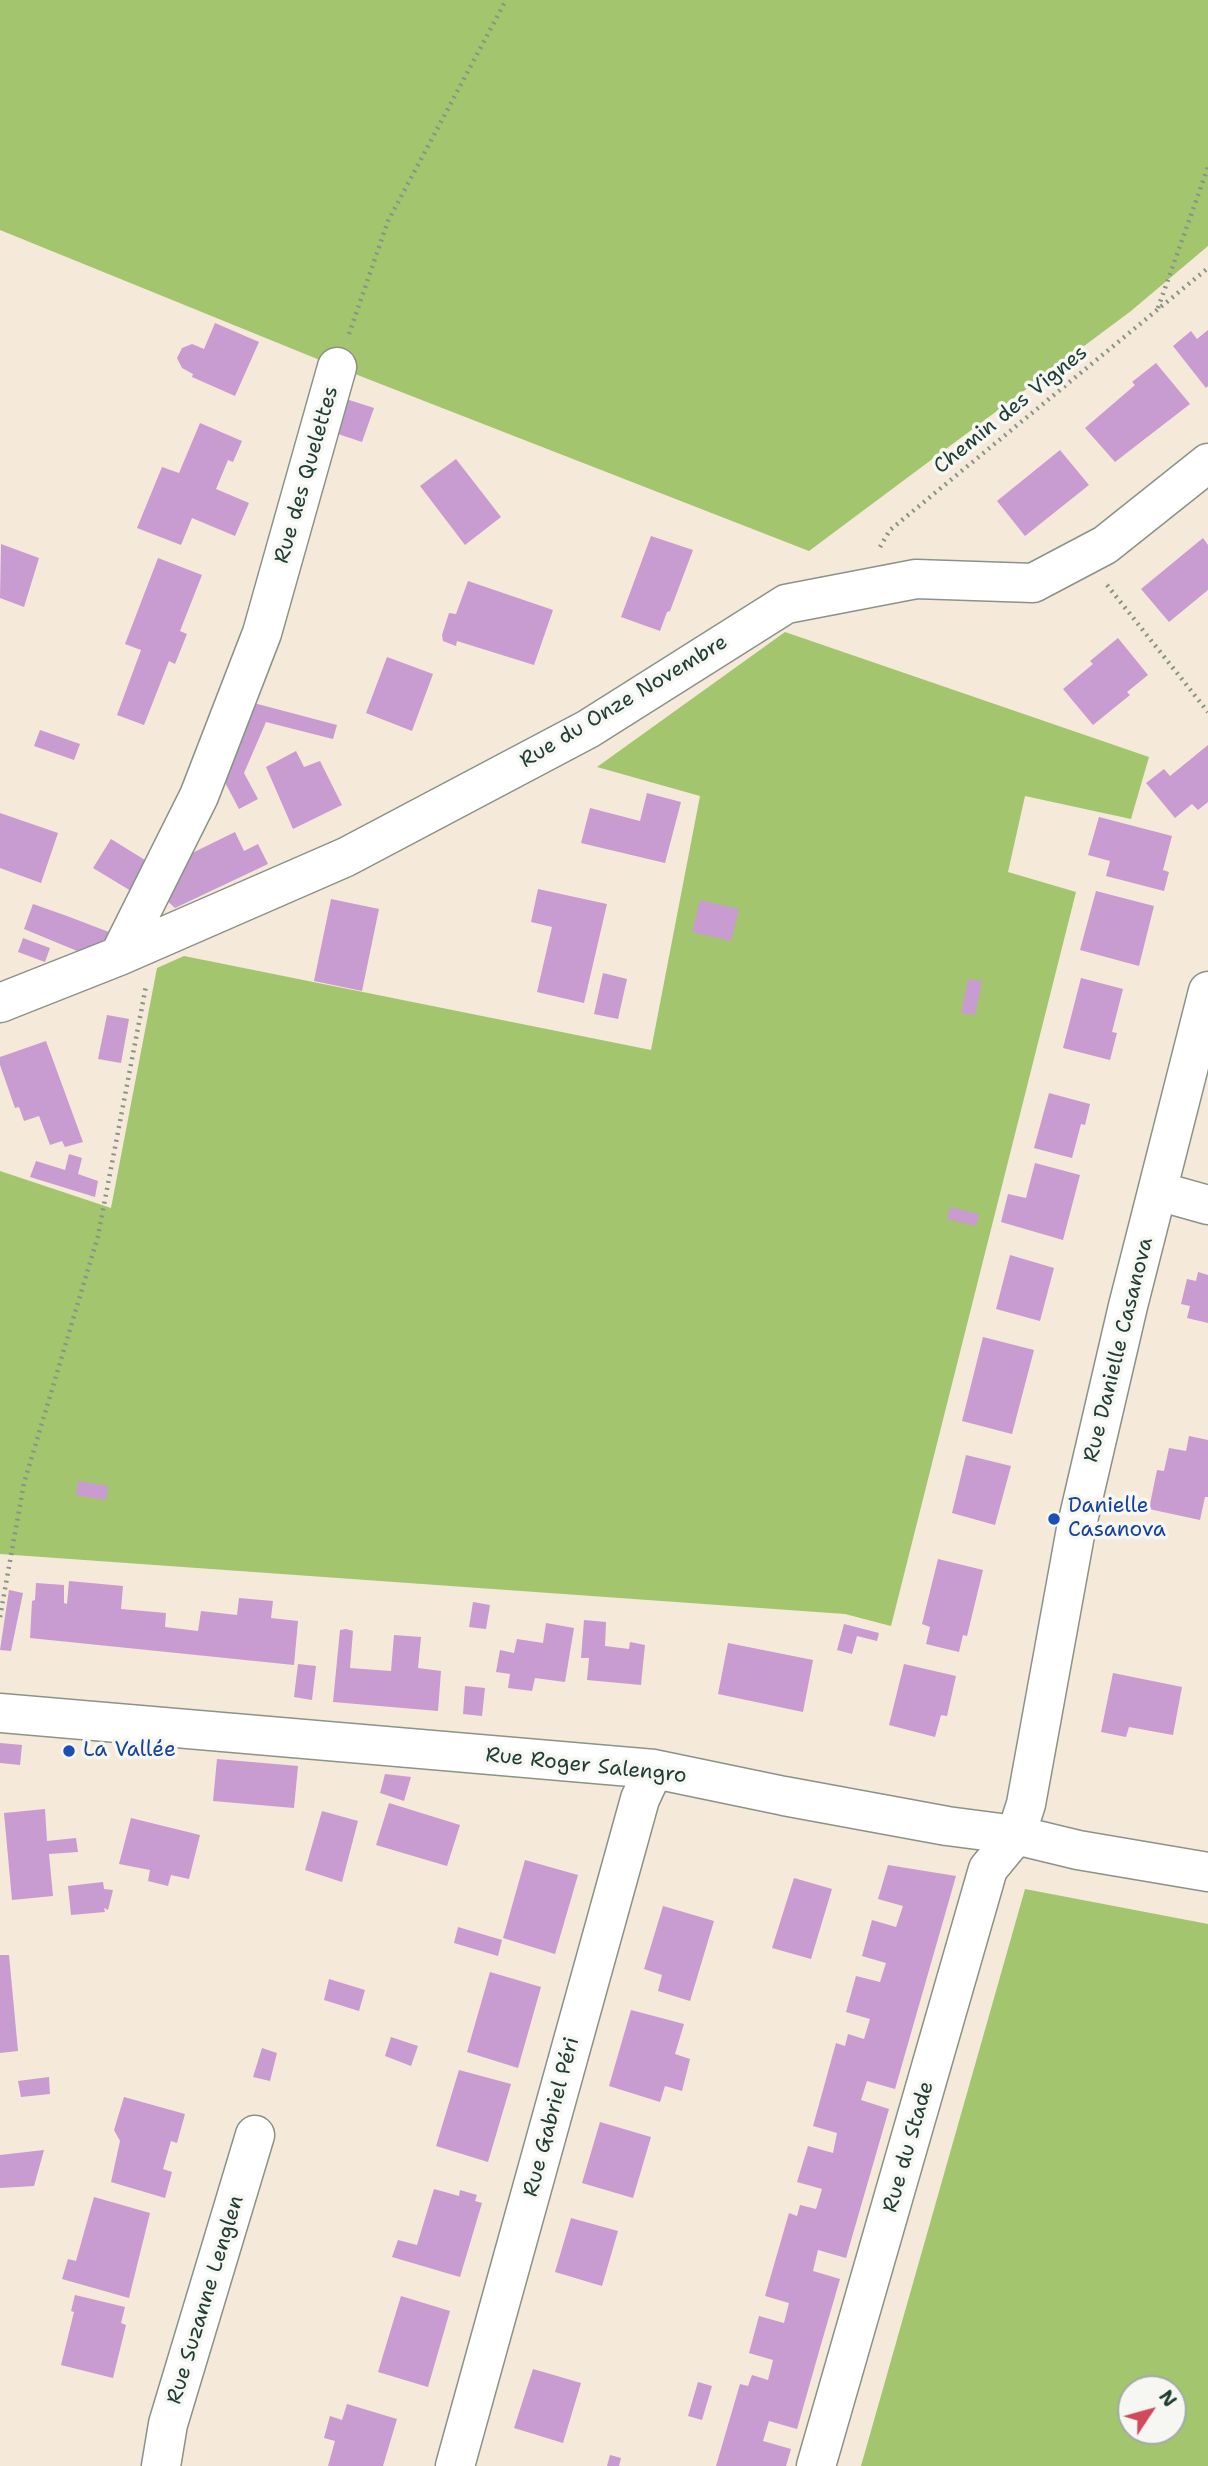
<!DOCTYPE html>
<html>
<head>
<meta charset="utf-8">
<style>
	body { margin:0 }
	#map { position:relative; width:1208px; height:2466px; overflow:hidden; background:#f5e9da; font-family:"Shantell Sans",sans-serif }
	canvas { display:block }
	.north { position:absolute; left:1117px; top:2375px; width:70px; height:70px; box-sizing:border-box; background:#f6f6f2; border:2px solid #a0aca6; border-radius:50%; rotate:54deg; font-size:19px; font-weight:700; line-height:28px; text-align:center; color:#1f3d34 }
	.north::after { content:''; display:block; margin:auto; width:24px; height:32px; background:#d1495b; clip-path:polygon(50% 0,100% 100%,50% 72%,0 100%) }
</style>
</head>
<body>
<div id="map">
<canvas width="1208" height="2466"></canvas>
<div class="north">N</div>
</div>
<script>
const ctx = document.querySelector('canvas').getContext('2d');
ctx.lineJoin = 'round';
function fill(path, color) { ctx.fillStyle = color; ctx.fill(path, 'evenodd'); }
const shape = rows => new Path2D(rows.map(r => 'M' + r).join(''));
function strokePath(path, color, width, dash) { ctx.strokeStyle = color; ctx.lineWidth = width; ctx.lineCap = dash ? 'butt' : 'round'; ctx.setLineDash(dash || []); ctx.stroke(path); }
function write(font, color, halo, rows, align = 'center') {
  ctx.font = font + ' "Shantell Sans",sans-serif'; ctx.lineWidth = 7; ctx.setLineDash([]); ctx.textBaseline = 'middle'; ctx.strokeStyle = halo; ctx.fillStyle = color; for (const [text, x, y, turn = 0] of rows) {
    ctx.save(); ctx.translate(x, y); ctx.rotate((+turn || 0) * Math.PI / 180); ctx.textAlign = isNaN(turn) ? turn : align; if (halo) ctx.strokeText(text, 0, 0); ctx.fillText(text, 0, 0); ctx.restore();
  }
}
fill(shape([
	[0,0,1208,0,1208,246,1131,311,809,551,337,367,0,230],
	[785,632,1149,757,1131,819,1025,796,1008,872,1076,892,891,1626,845,1614,0,1554,0,1171,111,1208,157,968,184,956,651,1050,700,796,597,767],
	[1025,1889,1208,1924,1208,2466,861,2466],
	[1131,2389,1173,2389,1173,2431,1131,2431]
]), '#a3c56e');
fill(shape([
	[215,323,259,342,235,396,192,377,193,374,182,368,177,358,182,348,192,344,204,349],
	[1208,330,1208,386,1206,388,1173,346,1191,331,1197,339],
	[1156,363,1190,404,1115,462,1085,428,1135,385,1132,382],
	[346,399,374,408,362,442,335,433],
	[200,423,242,441,233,462,228,460,216,489,249,503,235,536,192,518,181,545,137,528,162,467,179,473],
	[1060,450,1089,485,1025,536,997,501],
	[456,459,501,517,465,545,420,486],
	[651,536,693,550,670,611,667,612,660,631,621,617],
	[1203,538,1208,545,1208,590,1169,622,1141,589],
	[1,544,39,558,24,607,0,598],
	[158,558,202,575,180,631,187,634,175,664,169,661,144,725,117,715,141,650,125,644],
	[468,581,553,610,534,665,457,641,456,646,443,641,442,635,449,613,456,614],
	[1118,638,1148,675,1127,692,1130,695,1093,725,1063,689,1093,664,1090,661],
	[387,657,433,674,412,731,366,713],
	[250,702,337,725,333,739,266,722,244,773,258,799,239,809,220,773],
	[40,730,80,744,74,760,34,746],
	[1208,745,1208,802,1198,810,1192,804,1175,818,1146,783,1164,769,1170,776],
	[296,751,304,767,320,761,342,805,293,829,266,767],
	[647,793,681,802,665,863,581,843,590,808,640,821],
	[0,813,58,833,41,883,0,868],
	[1099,817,1172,836,1163,870,1169,872,1164,891,1106,876,1110,861,1088,855],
	[235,832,244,851,258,844,268,864,175,908,162,896,180,859],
	[111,839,153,865,136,894,93,868],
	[538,889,607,904,584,1003,537,992,552,927,531,922],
	[1096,891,1154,906,1139,966,1080,950],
	[331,899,379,909,362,991,314,981],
	[700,900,739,909,731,941,692,932],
	[33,904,67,916,114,934,82,953,24,929],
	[23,938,50,948,45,962,18,952],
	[603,973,627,979,618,1019,594,1014],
	[1081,978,1123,989,1112,1032,1117,1033,1110,1060,1063,1048],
	[968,979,982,981,975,1015,961,1013],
	[107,1015,129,1019,121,1063,98,1059],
	[46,1041,83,1142,65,1147,62,1141,50,1145,39,1116,24,1121,19,1107,15,1108,0,1065,0,1057],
	[1049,1093,1090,1104,1085,1125,1081,1124,1072,1158,1034,1148],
	[69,1154,82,1158,78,1174,98,1181,95,1197,30,1177,36,1161,65,1170],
	[1035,1163,1080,1175,1063,1240,1001,1222,1008,1194,1026,1198],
	[950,1207,979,1214,976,1226,947,1219],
	[1010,1255,1054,1268,1040,1321,996,1309],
	[1198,1272,1208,1275,1208,1323,1187,1318,1190,1306,1181,1304,1187,1279,1196,1281],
	[983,1337,1034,1350,1012,1434,962,1421],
	[1189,1436,1208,1440,1208,1497,1205,1497,1200,1520,1149,1509,1157,1470,1164,1471,1169,1448,1186,1451],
	[966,1455,1011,1466,995,1525,952,1513],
	[78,1481,108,1486,106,1500,76,1495],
	[938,1559,983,1570,967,1636,963,1635,959,1652,926,1644,930,1627,922,1624],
	[69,1581,123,1586,121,1609,166,1613,165,1627,198,1631,201,1611,237,1615,239,1598,273,1601,271,1618,298,1621,294,1665,30,1638,32,1601,35,1600,36,1583,64,1585,64,1603,67,1604],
	[9,1590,23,1593,11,1651,0,1650],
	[473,1602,490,1605,486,1629,469,1627],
	[584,1620,606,1622,605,1646,629,1649,630,1642,645,1645,641,1685,587,1680,589,1658,581,1658],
	[546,1623,574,1628,565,1682,535,1678,532,1691,508,1688,510,1674,496,1672,500,1650,514,1653,517,1639,543,1643],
	[844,1624,879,1633,877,1641,857,1636,852,1654,837,1650],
	[346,1629,353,1631,350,1668,391,1671,394,1635,421,1637,418,1668,441,1671,438,1711,333,1702,340,1630],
	[728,1643,813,1660,803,1712,718,1694],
	[298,1664,316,1666,312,1700,294,1697],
	[904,1664,956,1676,947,1716,941,1715,935,1737,889,1725],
	[1113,1673,1182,1687,1173,1735,1129,1727,1126,1737,1101,1732],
	[465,1686,485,1688,482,1716,463,1714],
	[0,1743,22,1745,20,1765,0,1763],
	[217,1759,298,1766,294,1808,213,1801],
	[385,1774,411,1777,404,1801,380,1793],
	[389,1803,460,1825,447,1866,376,1845],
	[45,1809,47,1841,76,1838,78,1852,49,1854,53,1896,12,1900,4,1813],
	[322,1811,358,1821,342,1882,305,1870],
	[131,1818,200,1835,189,1879,171,1875,168,1886,148,1881,150,1870,119,1864],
	[525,1860,578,1875,555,1954,503,1938],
	[888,1865,956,1876,895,2089,867,2081,861,2100,889,2109,846,2258,818,2250,813,2271,840,2279,820,2348,797,2429,769,2421,763,2441,791,2449,786,2466,716,2466,740,2384,748,2386,752,2375,768,2380,773,2360,749,2353,759,2316,784,2323,789,2303,765,2296,789,2213,797,2216,800,2205,816,2209,822,2189,797,2182,808,2146,833,2153,837,2133,813,2126,836,2043,845,2046,848,2034,864,2039,870,2019,846,2012,856,1976,880,1982,886,1963,862,1956,872,1920,896,1927,903,1906,878,1899],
	[794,1878,832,1889,811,1959,772,1948],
	[103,1882,104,1889,113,1890,108,1910,104,1908,105,1912,71,1915,68,1886],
	[663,1906,714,1921,690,2001,658,1991,662,1975,644,1969],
	[458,1927,502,1940,498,1956,454,1943],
	[0,1955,9,1955,18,2051,0,2053],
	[490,1972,541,1987,518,2068,467,2052],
	[329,1979,365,1990,359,2011,324,2000],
	[631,2010,684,2024,675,2054,690,2059,682,2091,665,2086,660,2102,609,2086],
	[391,2037,418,2046,411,2066,385,2056],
	[262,2048,277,2053,270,2081,253,2077],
	[459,2070,511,2084,488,2162,436,2146],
	[49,2077,50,2094,21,2097,18,2081],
	[124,2097,185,2114,177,2143,171,2141,163,2169,172,2172,165,2198,111,2182,120,2141,114,2130],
	[600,2122,651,2137,633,2198,582,2183],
	[44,2150,34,2186,0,2188,0,2155],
	[434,2189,459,2196,460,2190,477,2195,475,2201,482,2203,460,2277,392,2257,398,2240,417,2245],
	[94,2197,150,2213,129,2298,62,2279,68,2259,76,2261],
	[571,2218,618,2231,602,2286,555,2272],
	[75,2295,125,2307,121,2323,126,2325,113,2378,61,2365,74,2312,71,2311],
	[401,2296,450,2311,428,2387,378,2372],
	[533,2369,581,2383,563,2443,514,2428],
	[698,2382,712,2386,702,2420,688,2416],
	[347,2404,397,2419,383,2466,328,2466,335,2441,324,2438,330,2416,342,2420],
	[610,2455,621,2458,619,2466,607,2466]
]), '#c89bd1');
const minor = shape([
	[119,956,199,796,262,633,337,367],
	[0,1003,119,956,346,857,588,729,786,604,916,579,1033,583,1105,545,1208,463],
	[1158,1191,1208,1205],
	[0,1713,654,1769,784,1796,947,1826,1016,1835,1078,1850,1208,1872],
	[161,2466,168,2424,255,2135],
	[455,2466,640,1799,654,1769],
	[816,2466,988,1869,1016,1835,1026,1804,1076,1529,1128,1306,1208,991]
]);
strokePath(minor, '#8a9387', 41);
strokePath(shape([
	[1158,308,1208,167],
	[349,334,388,221,506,0],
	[880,547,890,530,1208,268],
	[1107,585,1208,712],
	[0,1617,24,1483,98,1236,146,986]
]), '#8a9387', 4.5, [2, 5]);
strokePath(minor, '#fff', 38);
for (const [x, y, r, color] of [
	[1054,1519,7,"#1a4fb4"],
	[69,1751,7,"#1a4fb4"]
]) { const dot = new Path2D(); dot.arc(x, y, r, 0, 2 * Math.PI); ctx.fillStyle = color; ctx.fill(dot); strokePath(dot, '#f6f6f2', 2.5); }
write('21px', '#1f3d34', '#f6f6f2', [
	["Chemin des Vignes",1011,410,-39],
	["Rue des Quelettes",307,475,-74],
	["Rue du Onze Novembre",624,702,-31],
	["Rue Danielle Casanova",1119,1350,-76],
	["Rue Roger Salengro",586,1766,6],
	["Rue Gabriel Péri",552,2117,-75],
	["Rue du Stade",909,2147,-74],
	["Rue Suzanne Lenglen",206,2300,-73]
]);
write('21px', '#164399', '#f6f6f2', [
	["Danielle",1068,1507],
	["Casanova",1068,1531],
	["La Vallée",83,1751]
], 'left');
</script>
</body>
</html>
